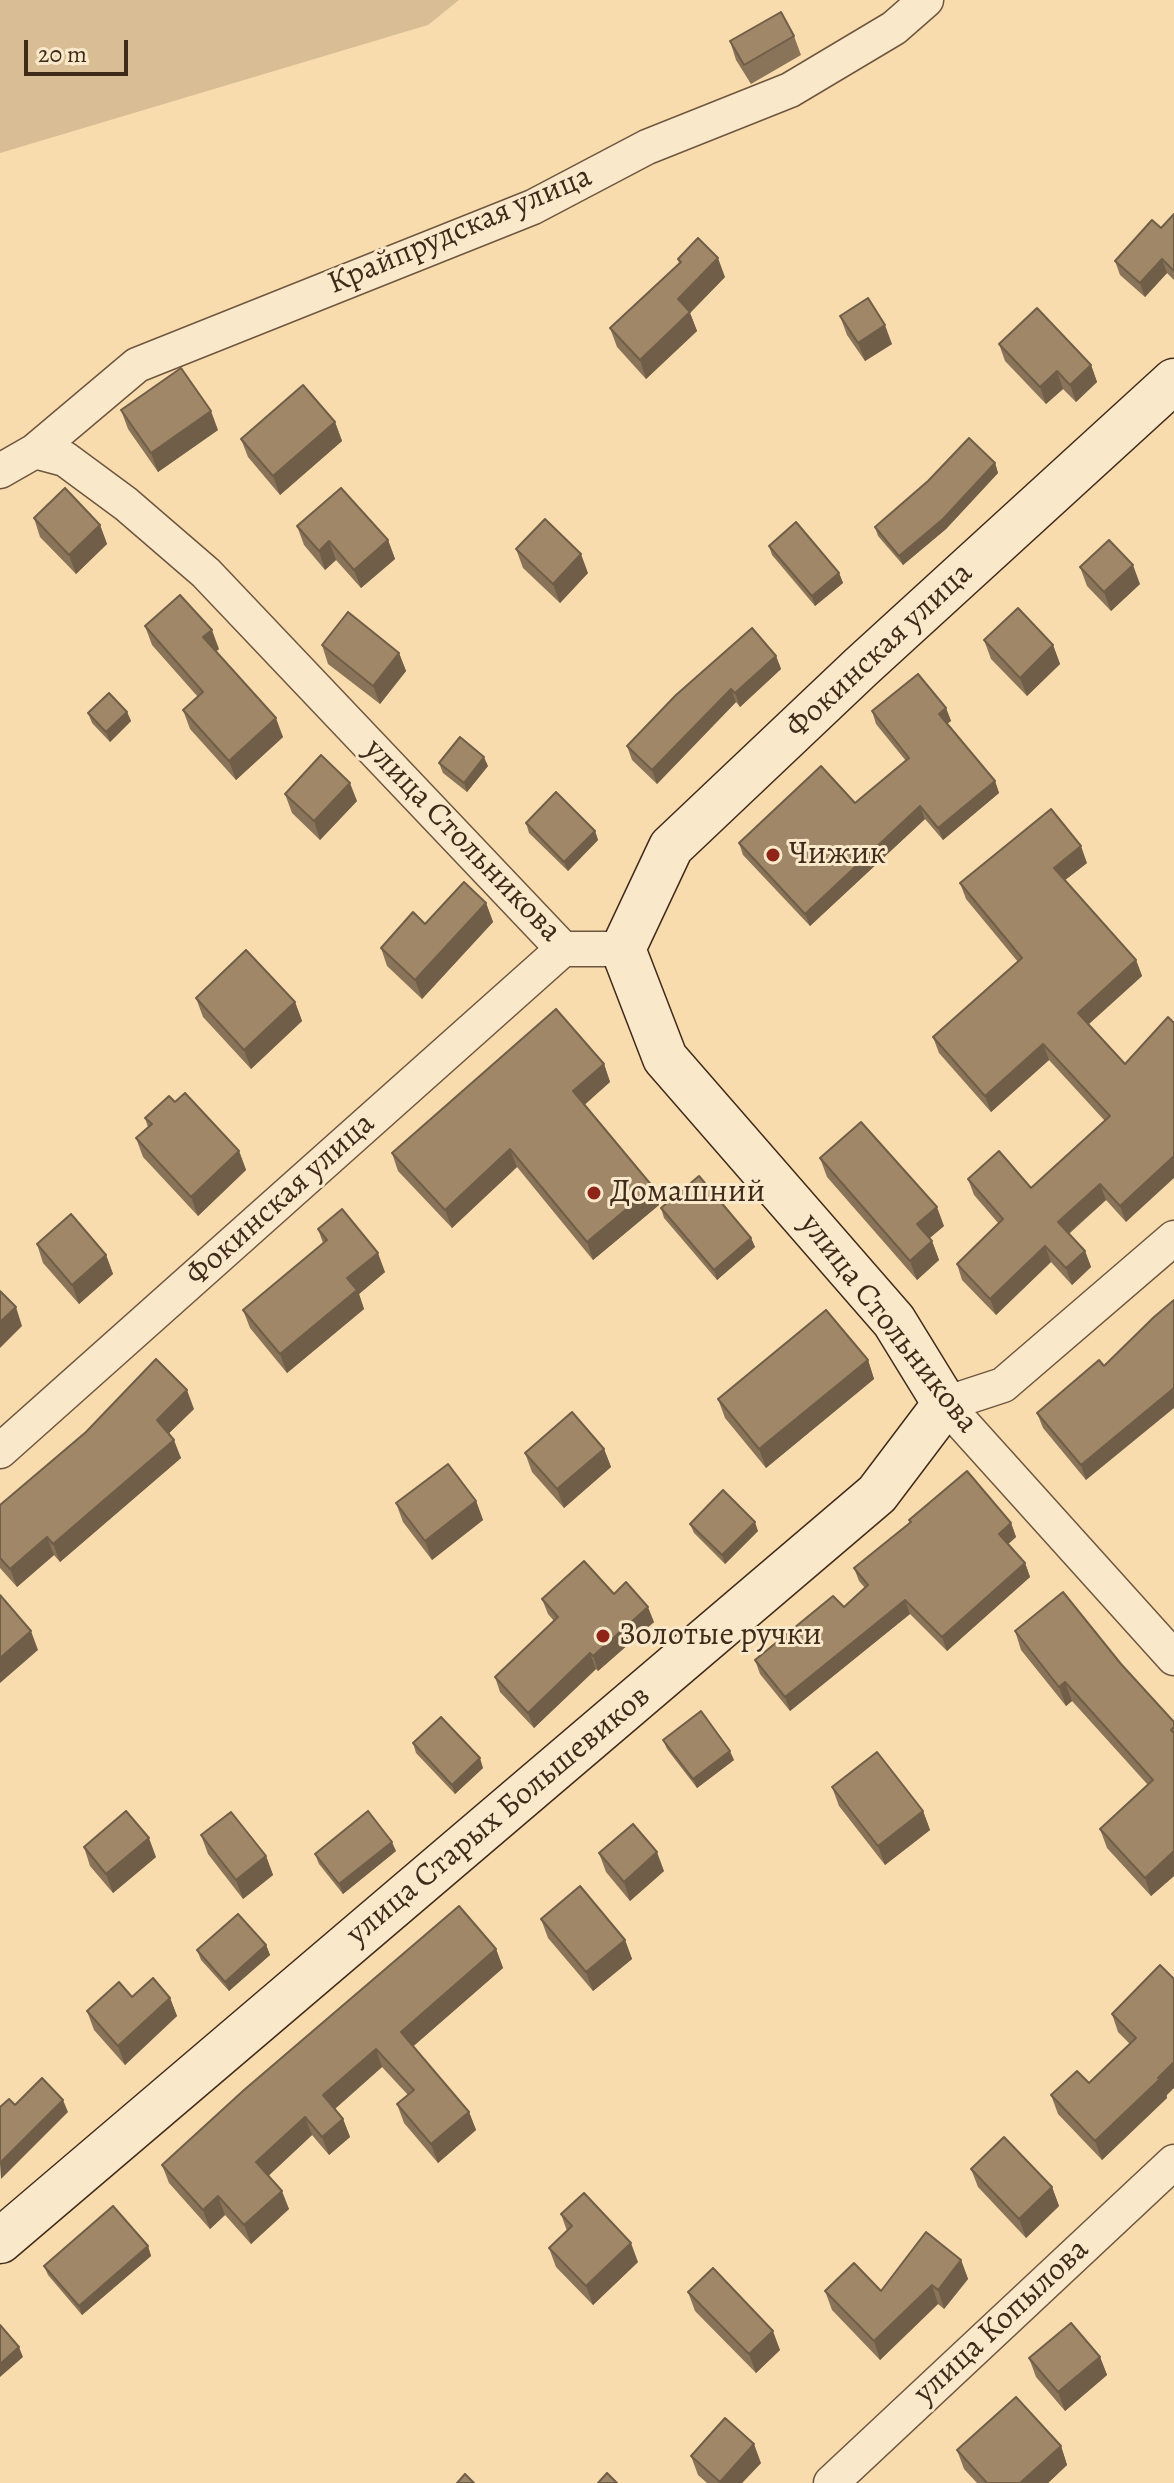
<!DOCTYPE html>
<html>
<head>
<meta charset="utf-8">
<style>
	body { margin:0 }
	#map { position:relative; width:1174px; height:2483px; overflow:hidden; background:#f8dcae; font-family:Alegreya,serif }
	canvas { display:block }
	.scale { position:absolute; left:24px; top:40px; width:104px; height:36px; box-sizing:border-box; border:4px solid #402a1a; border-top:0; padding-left:10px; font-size:24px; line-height:28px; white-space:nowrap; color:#402a1a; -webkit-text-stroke:6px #fae8ca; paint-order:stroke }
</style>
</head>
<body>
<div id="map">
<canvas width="1174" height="2483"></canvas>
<div class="scale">20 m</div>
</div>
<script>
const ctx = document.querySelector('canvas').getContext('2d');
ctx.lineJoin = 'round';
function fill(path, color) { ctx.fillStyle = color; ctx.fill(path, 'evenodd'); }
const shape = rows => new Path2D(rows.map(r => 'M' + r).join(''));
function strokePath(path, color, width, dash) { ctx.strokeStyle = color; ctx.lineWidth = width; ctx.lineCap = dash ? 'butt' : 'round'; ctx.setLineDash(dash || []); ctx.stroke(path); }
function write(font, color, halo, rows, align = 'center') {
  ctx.font = font + ' Alegreya,serif'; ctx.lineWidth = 6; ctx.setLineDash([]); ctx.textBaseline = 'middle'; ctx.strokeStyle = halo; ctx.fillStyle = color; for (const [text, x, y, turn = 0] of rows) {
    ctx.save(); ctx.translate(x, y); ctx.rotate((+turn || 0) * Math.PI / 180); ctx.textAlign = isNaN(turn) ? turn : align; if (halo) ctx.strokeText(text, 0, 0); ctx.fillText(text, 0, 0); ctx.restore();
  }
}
fill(shape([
	[0,0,459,0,428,25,0,153]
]), '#d9be95');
const minor = shape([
	[35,451,65,459,126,504,206,573,563,949,623,949],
	[0,471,35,451,137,365,533,207,647,147,790,90,894,28,926,0],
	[1174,1238,1003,1385,945,1404,1174,1658],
	[0,1451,563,949],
	[831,2483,1174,2162]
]);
const secondary = shape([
	[0,2241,877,1494,945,1404,894,1321,665,1058,623,949,671,847,861,667,1174,381]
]);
strokePath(minor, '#6e563f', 37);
strokePath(secondary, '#402a1a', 47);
strokePath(minor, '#fae8ca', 34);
strokePath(secondary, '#fae8ca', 44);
fill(shape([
	[794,36,801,55,751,84,736,60,730,41],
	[1174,214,1174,280,1167,273,1145,297,1120,275,1115,261,1161,228],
	[678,259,725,277,690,313,697,331,646,379,617,347,610,328,679,263],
	[840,316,892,344,865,361,847,335],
	[999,344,1091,365,1097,382,1076,402,1063,389,1046,404,1005,361],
	[121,410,218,430,158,472,128,429],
	[335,422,342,441,280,495,248,457,241,439],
	[995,463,998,473,946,529,903,565,878,536,875,527],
	[34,518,100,525,107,544,76,574,40,537],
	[297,526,388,540,395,559,361,588,336,560,325,570,304,545],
	[769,546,839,573,843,583,815,606,772,555],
	[516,549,588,573,560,603,523,568],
	[1080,567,1140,584,1111,611,1087,586],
	[145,626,219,649,216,651,283,737,236,780,190,729,183,710,198,697,152,645],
	[984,640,1053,645,1060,664,1027,696,991,659],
	[322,645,399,653,406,671,380,704,328,664],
	[776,656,781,669,740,707,736,702,657,784,632,760,627,746],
	[946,708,951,721,947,724,995,781,999,793,943,840,925,819,810,926,743,855,739,843,855,803,906,761,876,724,872,711],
	[127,712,131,721,110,742,92,723,88,713],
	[439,763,488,766,467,792,443,773],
	[285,794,357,801,320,840,292,813],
	[526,823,595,831,598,840,568,871,529,833],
	[1087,863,1065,880,1136,960,1142,976,1088,1025,1125,1064,1126,1222,1106,1200,1069,1234,1085,1251,1091,1267,1072,1285,1051,1262,996,1315,962,1280,957,1264,999,1224,974,1195,968,1179,1031,1188,1105,1121,1049,1060,991,1112,939,1053,933,1037,1018,962,966,899,960,883],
	[486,903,493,922,422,999,387,966,381,948,425,924],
	[196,998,295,1002,302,1021,251,1069,203,1017],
	[604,1064,610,1082,584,1104,653,1187,659,1205,593,1260,517,1167,452,1228,398,1171,392,1153],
	[175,1102,239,1151,246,1170,198,1216,143,1157,136,1138,148,1127,145,1118],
	[820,1158,944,1226,929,1238,932,1241,939,1260,917,1280,827,1177],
	[661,1208,751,1238,755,1247,717,1280,664,1218],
	[318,1229,385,1272,359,1294,364,1309,287,1373,250,1328,243,1310,323,1243],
	[37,1244,106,1255,113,1274,79,1304,43,1263],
	[868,1360,874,1379,766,1468,725,1418,718,1399],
	[1104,1366,1086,1480,1043,1428,1037,1413],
	[194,1409,168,1434,181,1458,60,1562,54,1555,17,1587,0,1568,0,1505],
	[604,1449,611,1467,564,1508,532,1472,525,1453],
	[476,1501,483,1520,432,1560,403,1522,396,1503],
	[909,1520,1011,1523,1016,1537,1008,1544,1025,1563,1030,1577,947,1651,910,1614,790,1711,760,1674,755,1660,844,1607,865,1588,859,1581,854,1568,910,1523],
	[690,1524,758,1531,725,1564,694,1533],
	[542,1599,654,1622,598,1671,596,1669,534,1728,500,1692,495,1677,554,1621,548,1614],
	[1015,1631,1121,1664,1174,1722,1174,1876,1151,1896,1107,1848,1100,1829,1148,1785,1072,1701,1066,1706,1021,1650],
	[663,1740,734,1760,697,1788,667,1749],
	[413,1743,483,1768,455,1794,416,1753],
	[832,1787,923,1811,930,1830,885,1865,839,1806],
	[201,1835,266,1856,273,1875,243,1899,208,1854],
	[84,1847,156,1857,113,1893,90,1866],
	[396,1851,343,1894,319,1864,315,1854],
	[599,1853,664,1871,630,1901,606,1872],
	[541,1919,625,1940,632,1959,593,1991,548,1938],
	[266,1945,270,1955,229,1991,201,1960,197,1950],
	[496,1949,503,1968,413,2046,469,2112,476,2130,438,2163,404,2123,397,2104,408,2095,382,2067,335,2109,343,2119,350,2137,329,2155,312,2135,268,2176,289,2209,251,2244,225,2215,210,2229,169,2183,162,2165],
	[1160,1965,1167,2098,1102,2160,1058,2114,1051,2095,1089,2083,1130,2044,1118,2032,1112,2014],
	[132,1997,170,1998,177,2016,125,2065,94,2030,87,2011],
	[971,2169,1052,2187,1059,2206,1026,2238,978,2187],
	[561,2214,638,2262,593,2305,556,2267,549,2248,567,2231],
	[148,2246,151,2256,82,2315,48,2275,44,2266],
	[961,2260,968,2279,944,2309,938,2304,880,2360,832,2310,825,2291,881,2291],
	[688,2292,780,2350,756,2373,695,2311],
	[1100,2357,1107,2375,1065,2411,1036,2377,1029,2358],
	[1061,2446,1067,2465,1048,2483,977,2483,964,2469,957,2450],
	[691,2456,761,2463,742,2483,707,2483,698,2475]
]), '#8a7459');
fill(shape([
	[718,258,725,277,690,313,697,331,646,379,640,360,678,299],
	[1162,259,1167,273,1145,297,1140,283],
	[885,325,892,344,865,361,858,343],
	[1091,365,1097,382,1076,402,1070,385],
	[1057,371,1063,389,1046,404,1040,387],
	[211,411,218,430,158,472,151,453],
	[335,422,342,441,280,495,273,476],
	[995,463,998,473,946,529,903,565,899,556],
	[100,525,107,544,76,574,69,555],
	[388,540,395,559,361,588,354,570],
	[329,541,336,560,325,570,319,551],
	[581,554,588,573,560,603,553,584],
	[1133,565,1140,584,1111,611,1104,592],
	[839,573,843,583,815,606,812,596],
	[212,630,219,649,210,656,203,637],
	[1053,645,1060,664,1027,696,1020,678],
	[399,653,406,671,380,704,373,686],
	[776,656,781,669,740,707,735,693],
	[731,689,736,702,657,784,652,770],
	[946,708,951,721,943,726,939,714],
	[127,712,131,721,110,742,106,732],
	[276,718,283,737,236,780,229,761],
	[484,757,488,766,467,792,464,783],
	[995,781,999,793,943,840,938,828],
	[350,783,357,801,320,840,314,821],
	[920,806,925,819,810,926,805,914],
	[595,831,598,840,568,871,564,862],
	[1081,846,1087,863,1060,884,1054,868],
	[486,903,493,922,422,999,415,980],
	[1136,960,1142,976,1083,1029,1078,1013],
	[295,1002,302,1021,251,1069,244,1050],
	[1043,1044,1049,1060,991,1112,985,1096],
	[604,1064,610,1082,580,1109,573,1091],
	[510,1149,517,1167,452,1228,445,1210],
	[239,1151,246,1170,198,1216,191,1197],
	[1174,1156,1174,1178,1126,1222,1120,1206],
	[1100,1184,1106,1200,1063,1238,1058,1222],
	[653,1187,659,1205,593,1260,587,1242],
	[937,1207,944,1226,924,1243,917,1224],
	[751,1238,755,1247,717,1280,714,1270],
	[932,1241,939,1260,917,1280,910,1261],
	[1045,1246,1051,1262,996,1315,990,1299],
	[1085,1251,1091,1267,1072,1285,1066,1268],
	[378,1253,385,1272,359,1294,364,1309,287,1373,280,1354,347,1278],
	[106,1255,113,1274,79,1304,72,1285],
	[16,1307,22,1326,0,1348,0,1322],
	[868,1360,874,1379,766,1468,759,1449],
	[1174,1388,1174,1408,1086,1480,1081,1465],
	[187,1390,194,1409,163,1439,157,1420],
	[174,1440,181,1458,60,1562,53,1544],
	[604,1449,611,1467,564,1508,557,1489],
	[476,1501,483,1520,432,1560,425,1541],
	[755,1522,758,1531,725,1564,722,1555],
	[1011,1523,1016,1537,1004,1548,999,1534],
	[47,1537,54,1555,17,1587,10,1569],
	[1025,1563,1030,1577,947,1651,942,1637],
	[905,1600,910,1614,790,1711,785,1697],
	[648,1607,654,1622,598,1671,593,1656],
	[31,1631,38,1650,0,1683,0,1658],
	[590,1653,596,1669,534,1728,528,1713],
	[1065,1682,1072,1701,1066,1706,1059,1687],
	[730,1751,734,1760,697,1788,693,1779],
	[480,1758,483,1768,455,1794,452,1785],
	[923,1811,930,1830,885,1865,878,1846],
	[149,1838,156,1857,113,1893,106,1874],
	[392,1842,396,1851,343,1894,339,1884],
	[1174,1851,1174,1876,1151,1896,1145,1878],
	[657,1852,664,1871,630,1901,624,1882],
	[266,1856,273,1875,243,1899,236,1880],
	[625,1940,632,1959,593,1991,586,1972],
	[266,1945,270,1955,229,1991,225,1982],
	[496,1949,503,1968,408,2051,401,2032],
	[170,1998,177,2016,125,2065,118,2046],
	[376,2049,382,2067,330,2113,323,2095],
	[1174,2062,1174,2088,1166,2096,1167,2098,1102,2160,1095,2141],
	[63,2100,68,2112,1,2179,0,2163],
	[469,2112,476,2130,438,2163,431,2144],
	[305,2117,312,2135,263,2181,256,2162],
	[343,2119,350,2137,329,2155,322,2137],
	[1052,2187,1059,2206,1026,2238,1019,2219],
	[282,2191,289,2209,251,2244,244,2225],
	[218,2196,225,2215,210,2229,203,2210],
	[631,2243,638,2262,593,2305,586,2286],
	[148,2246,151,2256,82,2315,79,2306],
	[961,2260,968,2279,944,2309,938,2290],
	[932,2285,938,2304,880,2360,874,2341],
	[773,2331,780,2350,756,2373,749,2354],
	[19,2347,23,2357,0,2377,0,2364],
	[1100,2357,1107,2375,1065,2411,1058,2392],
	[754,2444,761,2463,742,2483,720,2483,720,2482],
	[1061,2446,1067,2465,1048,2483,1020,2483]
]), '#705e48');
const building = shape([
	[781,12,794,36,744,65,730,41,781,12],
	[1174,214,1174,271,1162,259,1140,283,1115,261,1152,220,1161,228,1174,214],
	[698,238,718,258,678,299,690,312,640,360,610,328,681,262,678,259,698,238],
	[868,298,885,325,858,343,840,316,868,298],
	[1037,308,1091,365,1070,385,1057,371,1040,387,999,344,1037,308],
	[181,368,211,411,151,453,121,410,181,368],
	[303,385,335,422,273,476,241,439,303,385],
	[969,438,995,463,943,519,899,556,875,527,928,481,969,438],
	[65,488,100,525,69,555,34,518,65,488],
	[341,488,388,540,354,570,329,541,319,551,297,526,341,488],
	[545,519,581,554,553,584,516,549,545,519],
	[796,522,839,573,812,596,769,546,796,522],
	[1109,540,1133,565,1104,592,1080,567,1109,540],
	[180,595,212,630,203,637,276,718,229,761,183,710,203,692,145,626,180,595],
	[1018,608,1053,645,1020,678,984,640,1018,608],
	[348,612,399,653,373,686,322,645,348,612],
	[752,628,776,656,735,693,731,689,652,770,627,746,676,695,752,628],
	[918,674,946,708,939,714,995,781,938,828,920,806,805,914,739,843,821,766,855,803,909,758,872,711,918,674],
	[109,693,127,712,106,732,88,713,109,693],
	[460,737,484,757,464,783,439,763,460,737],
	[321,755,350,783,314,821,285,794,321,755],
	[556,792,595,831,564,862,526,823,556,792],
	[1051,809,1081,846,1054,868,1136,960,1078,1013,1125,1064,1168,1017,1174,1023,1174,1156,1120,1206,1100,1184,1058,1222,1085,1251,1066,1268,1045,1246,990,1299,957,1264,1003,1219,968,1179,999,1151,1031,1188,1110,1116,1043,1044,985,1096,933,1037,1022,958,960,883,1051,809],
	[464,882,486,903,415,980,381,948,413,912,425,924,464,882],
	[246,950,295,1002,244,1050,196,998,246,950],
	[556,1009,604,1064,573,1091,653,1187,587,1242,510,1149,445,1210,392,1153,556,1009],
	[185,1093,239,1151,191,1197,136,1138,152,1124,145,1118,169,1096,175,1102,185,1093],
	[861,1122,937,1207,917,1224,932,1241,910,1261,820,1158,861,1122],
	[699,1176,751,1238,714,1270,661,1208,699,1176],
	[342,1209,378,1253,347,1278,357,1290,280,1354,243,1310,327,1240,318,1229,342,1209],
	[71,1214,106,1255,72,1285,37,1244,71,1214],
	[0,1291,16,1307,0,1322,0,1291],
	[1174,1300,1174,1388,1081,1465,1037,1413,1099,1360,1104,1366,1154,1317,1174,1300],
	[826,1310,868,1360,759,1449,718,1399,826,1310],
	[156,1359,187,1390,157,1420,174,1440,53,1544,47,1537,10,1569,0,1558,0,1505,86,1432,156,1359],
	[572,1412,604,1449,557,1489,525,1453,572,1412],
	[448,1464,476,1501,425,1541,396,1503,448,1464],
	[967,1471,1011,1523,999,1534,1025,1563,942,1637,905,1600,785,1697,755,1660,833,1596,844,1607,868,1585,854,1568,911,1522,909,1520,967,1471],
	[723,1490,755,1522,722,1555,690,1524,723,1490],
	[584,1561,614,1594,626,1582,648,1607,593,1656,590,1653,528,1713,495,1677,558,1617,542,1599,584,1561],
	[1063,1592,1121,1664,1174,1722,1174,1727,1171,1730,1174,1733,1174,1851,1145,1878,1100,1829,1153,1780,1065,1682,1059,1687,1015,1631,1063,1592],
	[0,1595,31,1631,0,1658,0,1595],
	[701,1711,730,1751,693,1779,663,1740,701,1711],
	[441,1717,480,1758,452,1785,413,1743,441,1717],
	[877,1752,923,1811,878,1846,832,1787,877,1752],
	[126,1811,149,1838,106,1874,84,1847,126,1811],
	[368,1811,392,1842,339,1884,315,1854,368,1811],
	[231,1812,266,1856,236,1880,201,1835,231,1812],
	[633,1824,657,1852,624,1882,599,1853,633,1824],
	[580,1886,625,1940,586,1972,541,1919,580,1886],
	[459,1906,496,1949,401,2032,469,2112,431,2144,397,2104,414,2090,376,2049,323,2095,343,2119,322,2137,305,2117,256,2162,282,2191,244,2225,218,2196,203,2210,162,2165,244,2090,459,1906],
	[238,1914,266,1945,225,1982,197,1950,238,1914],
	[1160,1965,1174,1979,1174,2062,1158,2078,1160,2079,1095,2141,1051,2095,1077,2071,1089,2083,1136,2038,1112,2014,1160,1965],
	[153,1978,170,1998,118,2046,87,2011,119,1982,132,1997,153,1978],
	[42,2078,63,2100,0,2163,0,2107,9,2099,15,2105,42,2078],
	[1004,2137,1052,2187,1019,2219,971,2169,1004,2137],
	[584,2193,631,2243,586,2286,549,2248,572,2226,561,2214,584,2193],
	[113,2206,148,2246,79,2306,44,2266,113,2206],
	[926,2232,961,2260,938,2290,932,2285,874,2341,825,2291,854,2263,881,2291,926,2232],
	[713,2268,773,2331,749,2354,688,2292,713,2268],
	[1071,2323,1100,2357,1058,2392,1029,2358,1071,2323],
	[0,2325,19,2347,0,2364,0,2325],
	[1016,2397,1061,2446,1020,2483,987,2483,957,2450,1016,2397],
	[725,2418,754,2444,720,2482,691,2456,725,2418],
	[607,2473,617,2483,598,2483,607,2473],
	[465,2474,474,2483,457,2483,465,2474]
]);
fill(building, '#a08767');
strokePath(building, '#705e48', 2);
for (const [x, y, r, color] of [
	[773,855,8,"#8f2418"],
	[594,1193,8,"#8f2418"],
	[603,1636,8,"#8f2418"]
]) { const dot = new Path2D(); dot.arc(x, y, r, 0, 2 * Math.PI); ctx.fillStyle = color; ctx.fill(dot); strokePath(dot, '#fae8ca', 3); }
write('32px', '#402a1a', '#fae8ca', [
	["Крайпрудская улица",460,231,-23],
	["Фокинская улица",880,651,-43],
	["улица Стольникова",462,841,46],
	["Фокинская улица",281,1200,-42],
	["улица Стольникова",888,1324,52],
	["улица Старых Большевиков",499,1816,-40],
	["улица Копылова",1002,2322,-43]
]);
write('32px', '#402a1a', '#fae8ca', [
	["Чижик",789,855],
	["Домашний",610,1193],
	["Золотые ручки",619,1636]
], 'left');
</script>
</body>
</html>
